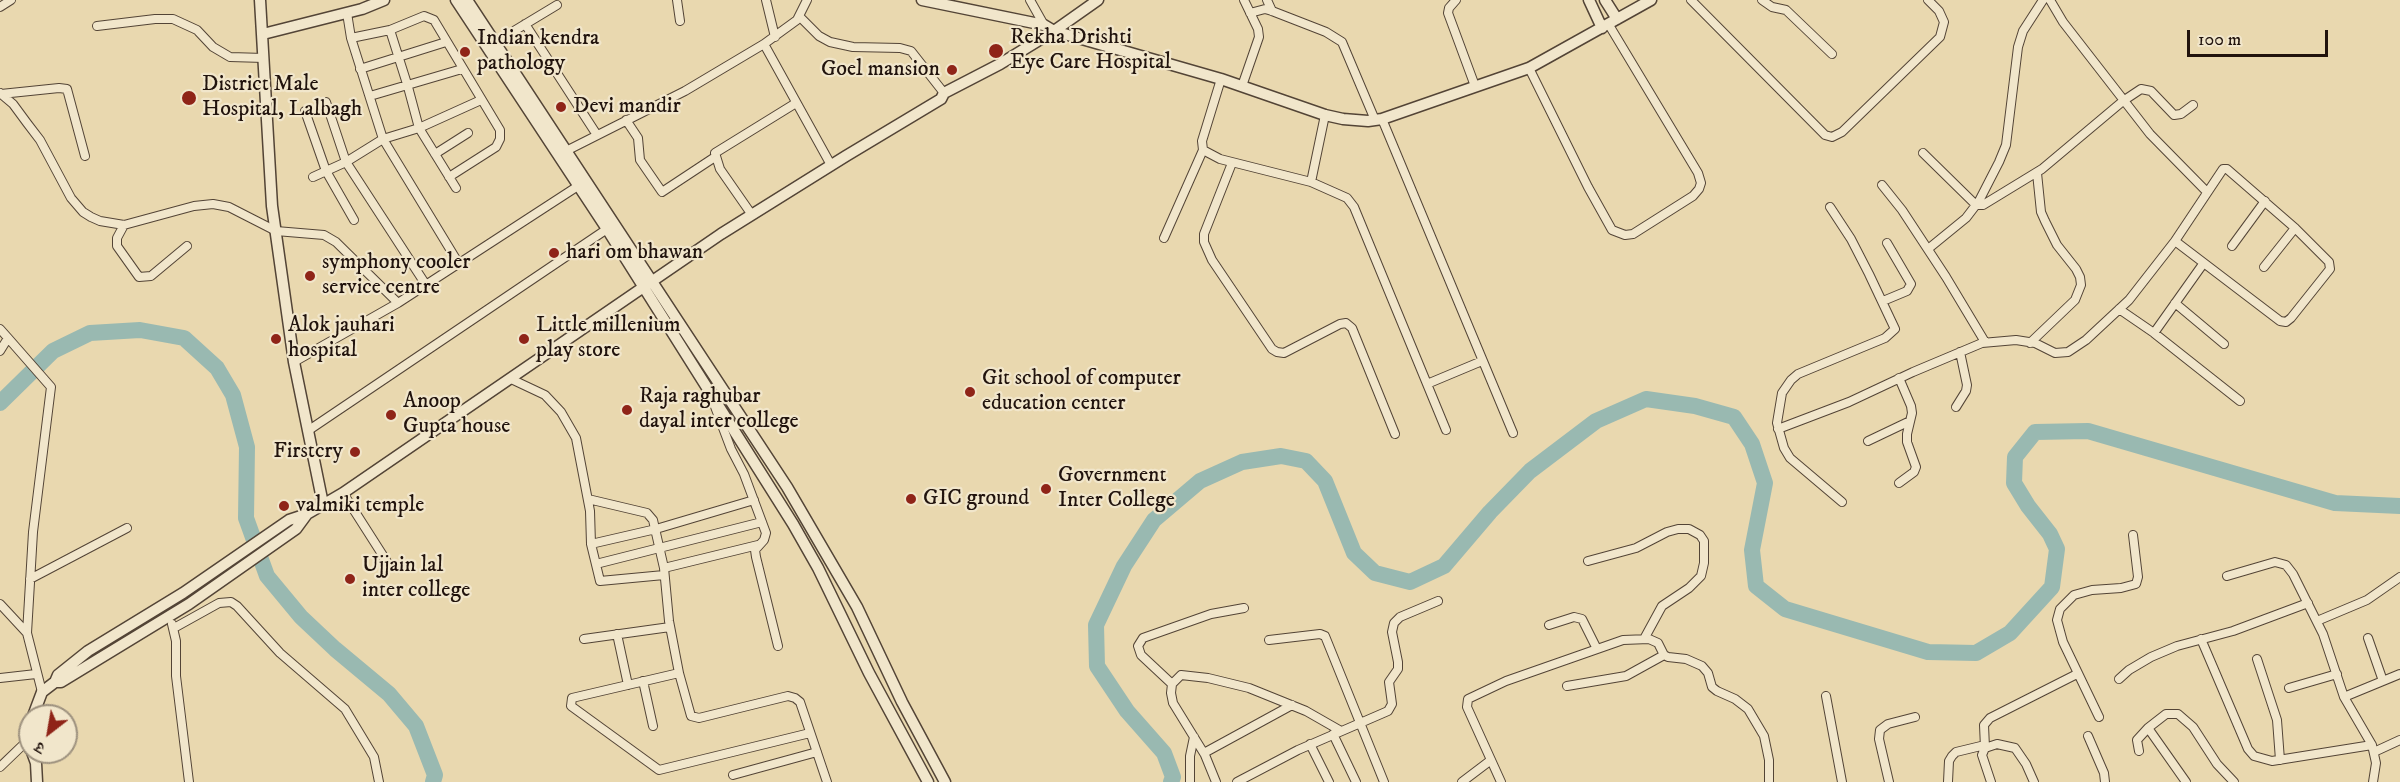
<!DOCTYPE html>
<html>
<head>
<meta charset="utf-8">
<style>
	body { margin:0 }
	#map { position:relative; width:2400px; height:782px; overflow:hidden; background:#e9d8af; font-family:"IM FELL DW Pica","Noto Serif Devanagari",serif }
	canvas { display:block }
	.north { position:absolute; left:18px; top:704px; width:60px; height:60px; box-sizing:border-box; background:#f1e6cb; border:2px solid #9e927f; border-radius:50%; rotate:211deg; font-size:16px; font-weight:700; line-height:24px; text-align:center; color:#21130d }
	.north::after { content:''; display:block; margin:auto; width:21px; height:27px; background:#8f2418; clip-path:polygon(50% 0,100% 100%,50% 72%,0 100%) }
	.scale { position:absolute; left:2187px; top:30px; width:141px; height:27px; box-sizing:border-box; border:3px solid #21130d; border-top:0; padding-left:8px; font-size:18px; line-height:21px; white-space:nowrap; color:#21130d; -webkit-text-stroke:4px #f1e6cb; paint-order:stroke }
</style>
</head>
<body>
<div id="map">
<canvas width="2400" height="782"></canvas>
<div class="north">उ</div>
<div class="scale">100 m</div>
</div>
<script>
const ctx = document.querySelector('canvas').getContext('2d');
ctx.lineJoin = 'round';
const shape = rows => new Path2D(rows.map(r => 'M' + r).join(''));
function strokePath(path, color, width, dash) { ctx.strokeStyle = color; ctx.lineWidth = width; ctx.lineCap = dash ? 'butt' : 'round'; ctx.setLineDash(dash || []); ctx.stroke(path); }
function write(font, color, halo, rows, align = 'center') {
  ctx.font = font + ' "IM FELL DW Pica",serif'; ctx.lineWidth = 4.5; ctx.setLineDash([]); ctx.textBaseline = 'middle'; ctx.strokeStyle = halo; ctx.fillStyle = color; for (const [text, x, y, turn = 0] of rows) {
    ctx.save(); ctx.translate(x, y); ctx.rotate((+turn || 0) * Math.PI / 180); ctx.textAlign = isNaN(turn) ? turn : align; if (halo) ctx.strokeText(text, 0, 0); ctx.fillText(text, 0, 0); ctx.restore();
  }
}
strokePath(shape([
	[0,403,53,351,90,333,140,330,184,338,217,368,233,395,247,447,246,518,267,576,301,617,335,649,389,694,416,726,435,775,433,782],
	[1171,782,1173,777,1164,753,1127,711,1097,666,1096,625,1124,566,1154,520,1200,481,1242,462,1281,456,1306,461,1325,481,1354,553,1375,573,1410,582,1444,566,1490,512,1530,471,1596,421,1646,399,1695,406,1734,417,1752,444,1765,483,1752,550,1756,586,1785,609,1928,652,1976,653,2010,633,2052,587,2057,549,2050,534,2028,506,2014,483,2015,457,2035,432,2088,431,2335,503,2400,506]
]), '#99b9b1', 16);
const minor = shape([
	[677,0,680,21],
	[766,0,775,37],
	[1030,0,1044,25],
	[1267,0,1272,11],
	[1456,0,1449,8,1448,13,1475,86],
	[1691,0,1825,135,1832,137,1842,132,1940,37,1944,22,1939,11,1928,0],
	[1762,0,1772,7,1786,10,1832,54],
	[2050,0,2063,22,2150,134,2206,191],
	[0,7,11,0],
	[347,13,351,38,383,139,459,264],
	[1250,13,1265,9,1272,11,1326,32,1342,42,1375,120],
	[799,16,819,36,830,42,853,47,900,48,911,51,944,93],
	[525,24,597,135],
	[97,26,155,19,173,19,197,30,213,47,230,57,264,58],
	[390,30,408,87,419,128,456,188],
	[351,38,390,30,424,16,434,20,500,130,500,139,496,147,449,177],
	[494,43,557,5],
	[764,44,831,165],
	[1529,68,1588,187,1612,230,1625,235,1633,234,1693,196,1699,189,1701,183,1698,173,1609,25],
	[360,69,446,42],
	[1221,79,1202,141,1203,150,1220,159,1311,182,1347,198,1354,207,1446,430],
	[1242,86,1259,37,1258,29,1244,0],
	[0,93,13,104,27,123,40,140,71,198,83,212,91,217,100,221,124,225,194,206,213,204,229,207,276,231,324,235,336,242,398,303],
	[1,94,59,88,67,89,85,156],
	[370,96,462,69],
	[326,102,346,162,426,285],
	[305,111,326,171,354,220],
	[1382,119,1513,433],
	[626,120,638,138,640,160,662,192,715,157],
	[566,151,685,91,764,44,797,20,807,0],
	[1923,153,1976,205,1983,205,2042,169,2123,101,2141,89,2151,91,2174,115,2181,114,2193,105],
	[435,154,468,133],
	[1232,163,1204,234,1204,242,1212,260,1272,349,1277,352,1284,353,1340,324,1346,323,1352,328,1395,434],
	[313,177,346,162,383,139,419,128,481,100],
	[1311,182,1325,115],
	[1882,185,1902,210,1946,277,1985,342],
	[1830,207,1851,239,1869,274,1895,329,1885,338,1798,374,1791,380,1782,393,1777,423,1784,448,1790,458,1842,502],
	[752,215,720,169,715,153,796,103],
	[124,225,117,238,117,246,139,277,151,276,187,246],
	[1164,238,1203,150],
	[2232,246,2265,201],
	[1928,249,1966,218,1979,201,1999,162,2006,145,2018,47,2023,31,2043,0],
	[2264,267,2295,228],
	[1883,301,1907,291,1911,284,1887,243],
	[2175,303,2224,344],
	[2119,309,2154,333,2240,401],
	[0,329,8,338,0,351],
	[2154,333,2203,264],
	[8,338,51,387,33,532,27,633],
	[2030,343,2075,300,2081,285,2080,277,2076,269,2057,245,2045,221,2041,212,2037,173],
	[294,362,398,303,578,186],
	[1899,378,1911,406,1912,413,1907,434,1907,442,1916,467,1914,472,1899,483],
	[511,379,545,395,561,412,576,438,590,511,591,544,600,581,664,575],
	[1427,384,1482,361],
	[714,404,731,449,744,474,766,533,764,540,755,550,756,557,778,646],
	[1956,407,1966,391,1967,385,1960,352],
	[1778,429,1849,402,1913,372,1982,343,2016,340,2035,343,2055,353,2068,352,2086,340,2129,300,2175,241,2223,169,2227,169,2295,228,2329,262,2330,269,2291,318,2286,322,2280,321,2175,241],
	[309,430,607,229],
	[1868,441,1910,421],
	[343,493,389,565],
	[588,499,647,513,653,520,664,568,669,621,679,673,691,716,699,718,788,696,795,698,800,702,827,782],
	[591,544,656,529,754,500],
	[1588,561,1636,548,1667,532,1678,529,1689,529,1700,535,1704,541,1704,563,1701,576,1689,588,1662,606,1644,639],
	[596,564,762,522],
	[664,568,758,545],
	[2227,576,2275,562,2286,565,2293,574,2323,634,2344,697,2372,745,2376,763,2373,782],
	[30,579,127,528],
	[0,604,27,633,42,692],
	[2317,621,2367,600,2400,577],
	[172,624,176,641,176,676,189,782],
	[1549,625,1574,617,1582,619,1597,649],
	[174,628,219,603,231,602,237,606,280,653,345,709,374,757,379,782],
	[617,634,628,685],
	[2368,638,2383,681],
	[584,639,670,627],
	[2201,639,2248,749,2254,756,2272,761,2372,745],
	[1269,640,1320,634,1325,636,1384,782],
	[2257,659,2277,720,2280,760],
	[679,673,572,698,571,706,659,770,810,733],
	[0,678,36,674],
	[2119,679,2129,670,2151,657,2177,646,2233,631,2308,603],
	[643,681,653,726],
	[1172,684,1141,655,1138,646,1143,638,1211,614,1244,608],
	[1567,686,1626,676,1664,655],
	[2289,688,2337,674],
	[1826,696,1842,782],
	[2344,697,2400,674],
	[2099,717,2063,642,2057,620,2060,609,2074,595,2092,590,2121,588,2136,584,2138,577,2133,535],
	[2148,728,2186,782],
	[1333,734,1356,782],
	[2088,736,2104,773,2105,782],
	[1310,744,1329,782],
	[1985,748,1984,725,1990,718,2077,674],
	[2139,751,2137,740,2148,728,2166,714,2178,714,2193,727,2217,764,2234,782],
	[2374,752,2400,740],
	[1204,753,1292,705],
	[0,767,26,742],
	[733,775,817,752],
	[1190,782,1190,756,1194,737],
	[1216,782,1205,755,1173,703,1171,693,1172,684,1181,675,1208,678,1249,688,1306,711,1341,731],
	[1237,782,1298,750,1388,711,1392,704,1389,682,1398,669,1398,662,1392,632,1394,623,1400,617,1438,601],
	[1462,782,1491,760],
	[1501,782,1467,707,1468,699,1506,681,1623,640,1649,639,1658,643,1664,655,1668,657,1686,659,1702,666,1708,673,1712,687,1717,691,1735,699,1748,709,1764,736,1769,760,1769,782],
	[1889,782,1879,739,1880,730,1888,724,1915,717],
	[1948,782,1949,761,1952,756,1956,752,1985,745],
	[1991,782,1982,755,1985,748,1997,744,2015,748,2026,764,2034,782]
]);
const tertiary = shape([
	[260,0,272,206,294,362,323,504],
	[456,0,607,229,793,524,818,568,869,673,928,782],
	[467,0,787,487,857,607,902,702,945,782],
	[922,0,1044,25,1054,31,1221,79,1325,115,1343,119,1368,121,1382,119,1529,68,1651,0],
	[1589,0,1602,28],
	[1605,0,1617,19],
	[263,34,362,9,384,0],
	[55,682,61,682,189,604,296,529,307,514],
	[33,716,42,692,55,682,58,675,88,651,183,593,289,520,307,514,343,493,721,234,846,156,941,99,944,93,1000,64,1054,31,1098,0],
	[30,728,26,742,30,749],
	[32,752,36,763,37,782]
]);
strokePath(minor, '#534436', 10);
strokePath(tertiary, '#534436', 13);
strokePath(minor, '#f1e6cb', 8);
strokePath(tertiary, '#f1e6cb', 10);
for (const [x, y, r, color] of [
	[996,51,8,"#8f2418"],
	[465,52,6,"#8f2418"],
	[952,70,6,"#8f2418"],
	[189,98,8,"#8f2418"],
	[561,107,6,"#8f2418"],
	[554,253,6,"#8f2418"],
	[310,276,6,"#8f2418"],
	[276,339,6,"#8f2418"],
	[524,339,6,"#8f2418"],
	[970,392,6,"#8f2418"],
	[627,410,6,"#8f2418"],
	[391,415,6,"#8f2418"],
	[355,452,6,"#8f2418"],
	[1046,489,6,"#8f2418"],
	[911,499,6,"#8f2418"],
	[284,506,6,"#8f2418"],
	[350,579,6,"#8f2418"]
]) { const dot = new Path2D(); dot.arc(x, y, r, 0, 2 * Math.PI); ctx.fillStyle = color; ctx.fill(dot); strokePath(dot, '#f1e6cb', 2); }
write('22px', '#21130d', '#f1e6cb', [
	["Rekha Drishti",1010,38],
	["Eye Care Hospital",1010,63],
	["Indian kendra",477,39],
	["pathology",477,64],
	["Goel mansion",940,70,"right"],
	["District Male",202,85],
	["Hospital, Lalbagh",202,110],
	["Devi mandir",573,107],
	["hari om bhawan",566,253],
	["symphony cooler",322,263],
	["service centre",322,288],
	["Alok jauhari",288,326],
	["hospital",288,351],
	["Little millenium",536,326],
	["play store",536,351],
	["Git school of computer",982,379],
	["education center",982,404],
	["Raja raghubar",639,397],
	["dayal inter college",639,422],
	["Anoop",403,402],
	["Gupta house",403,427],
	["Firstcry",343,452,"right"],
	["Government",1058,476],
	["Inter College",1058,501],
	["GIC ground",923,499],
	["valmiki temple",296,506],
	["Ujjain lal",362,566],
	["inter college",362,591]
], 'left');
</script>
</body>
</html>
